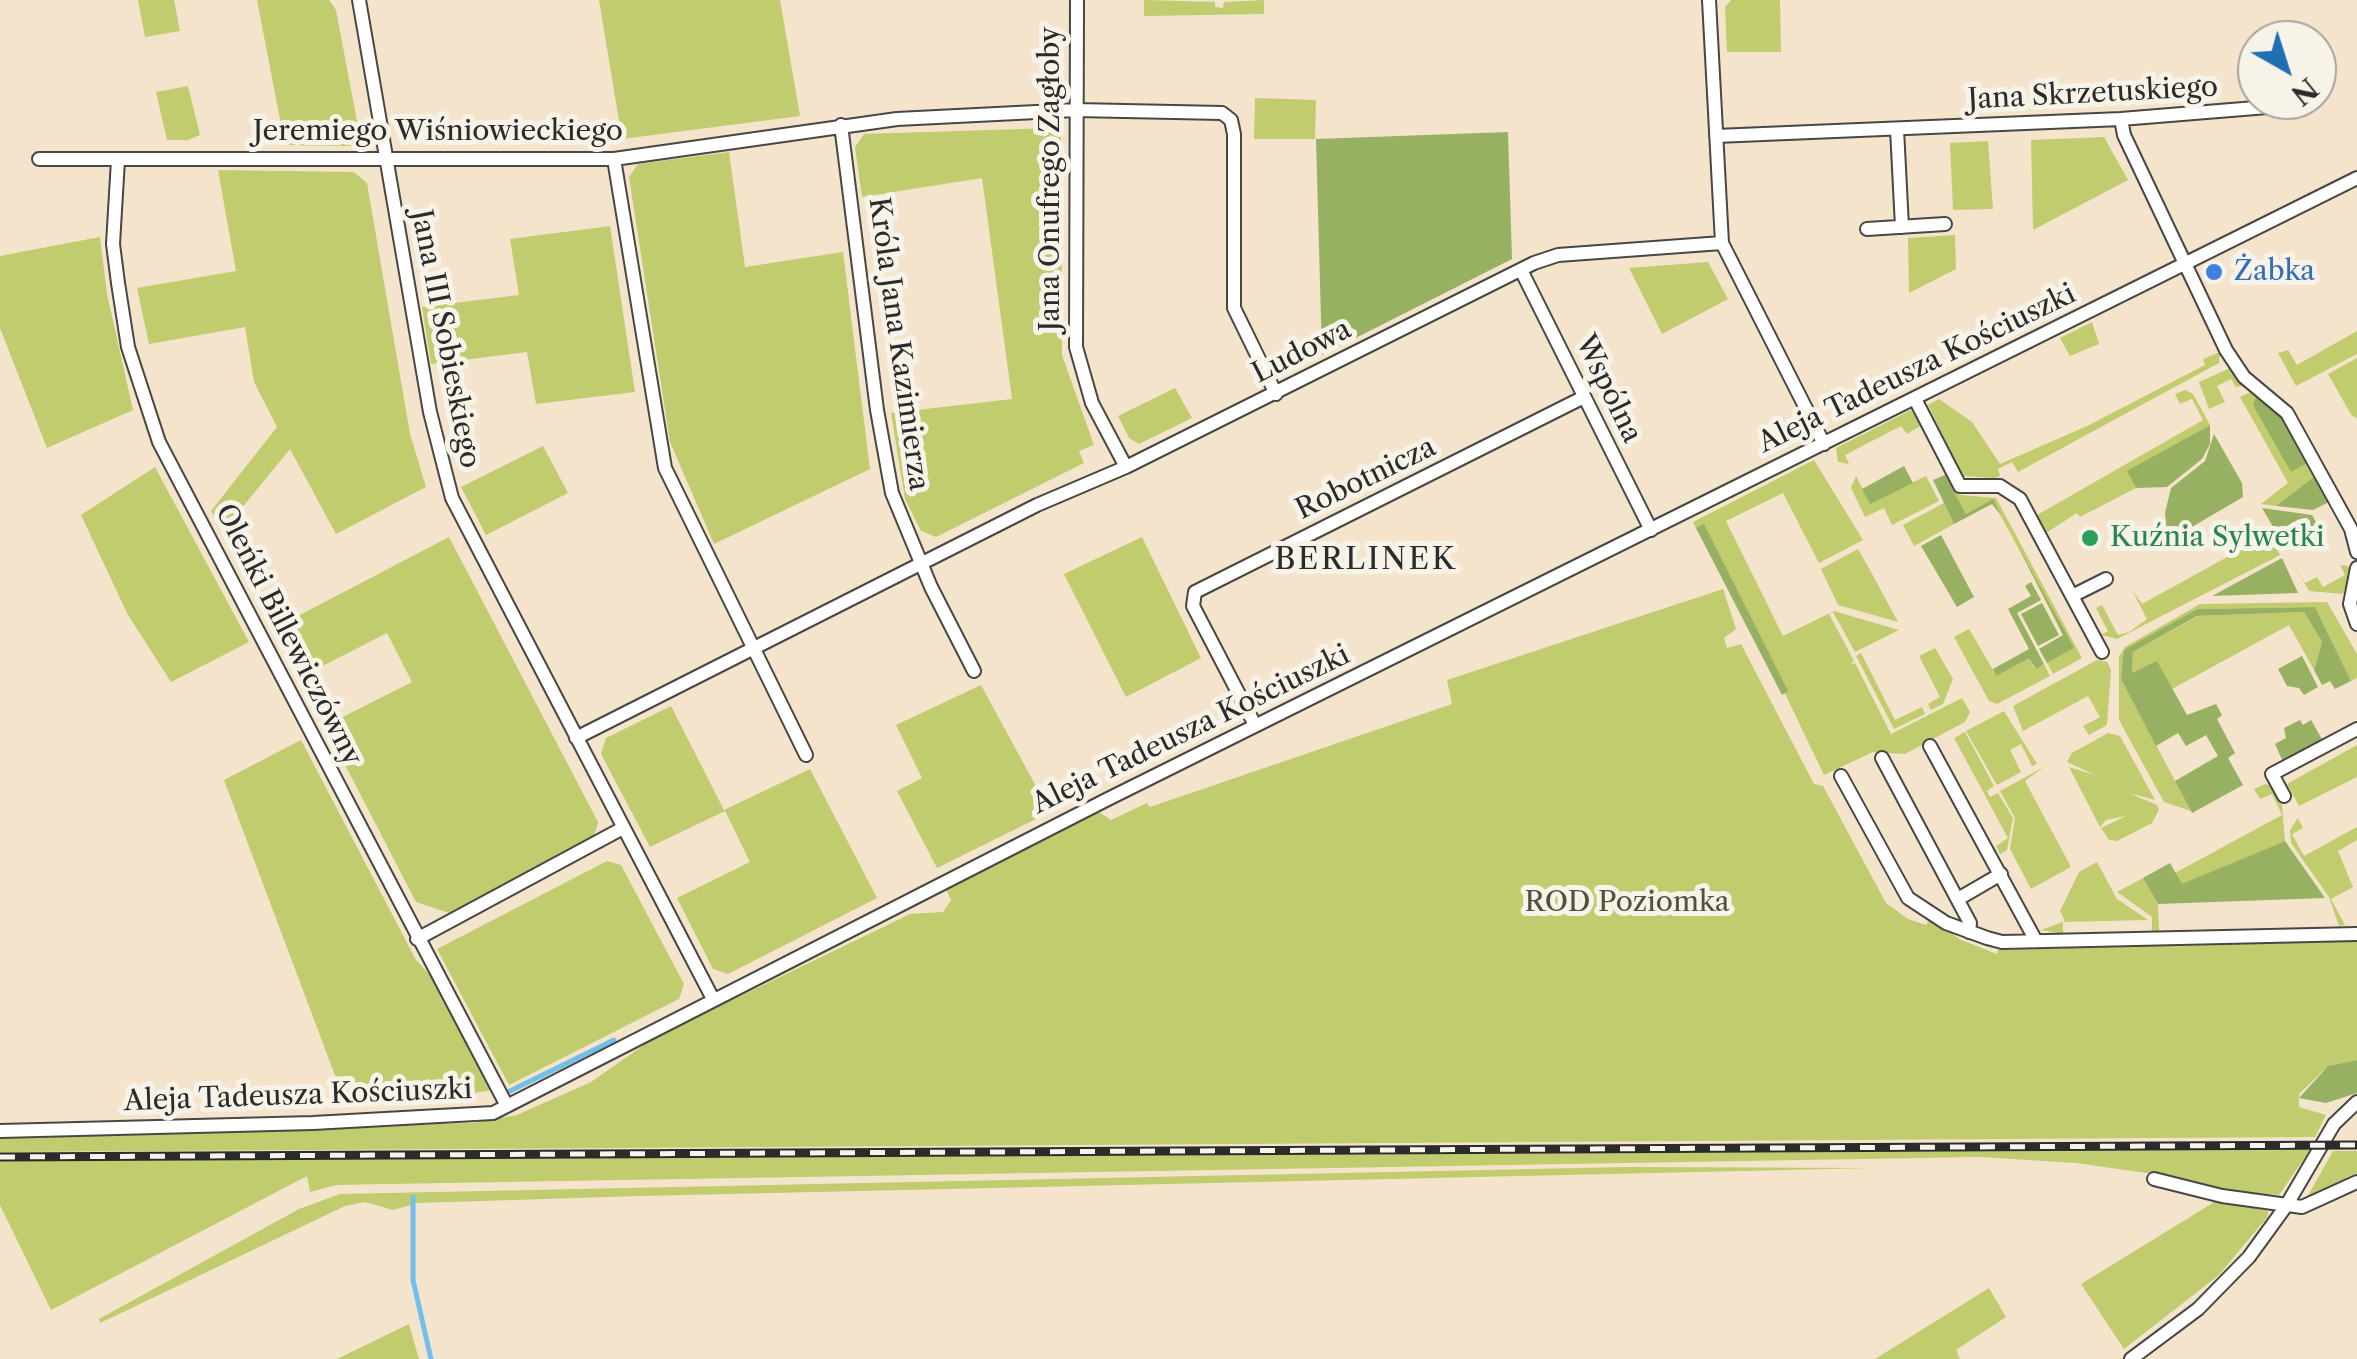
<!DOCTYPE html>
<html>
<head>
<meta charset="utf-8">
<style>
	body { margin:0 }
	#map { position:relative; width:2357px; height:1359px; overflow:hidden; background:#f4e4cc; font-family:"Libre Caslon Text",serif }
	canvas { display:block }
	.north { position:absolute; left:2237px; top:20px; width:100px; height:100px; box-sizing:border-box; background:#f7f3e8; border:2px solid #a5a39c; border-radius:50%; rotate:141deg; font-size:28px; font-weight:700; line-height:40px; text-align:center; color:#2b2b2b }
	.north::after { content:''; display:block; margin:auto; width:35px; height:45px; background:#1f6fb2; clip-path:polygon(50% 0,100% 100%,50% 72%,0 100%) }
</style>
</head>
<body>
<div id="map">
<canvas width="2357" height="1359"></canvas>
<div class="north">N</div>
</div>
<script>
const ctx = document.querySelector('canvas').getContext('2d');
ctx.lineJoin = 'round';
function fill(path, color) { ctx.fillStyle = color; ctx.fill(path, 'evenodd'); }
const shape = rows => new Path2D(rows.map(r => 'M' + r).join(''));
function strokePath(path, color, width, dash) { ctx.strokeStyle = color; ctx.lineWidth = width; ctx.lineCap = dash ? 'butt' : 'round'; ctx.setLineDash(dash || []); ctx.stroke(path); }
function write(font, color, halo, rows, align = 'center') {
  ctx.font = font + ' "Libre Caslon Text",serif'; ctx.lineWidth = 10; ctx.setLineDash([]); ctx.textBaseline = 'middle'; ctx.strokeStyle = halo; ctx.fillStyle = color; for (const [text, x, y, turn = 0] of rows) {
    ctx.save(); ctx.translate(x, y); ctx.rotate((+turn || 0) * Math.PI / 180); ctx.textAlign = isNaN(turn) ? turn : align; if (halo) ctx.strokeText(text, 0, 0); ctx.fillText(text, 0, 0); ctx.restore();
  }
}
fill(shape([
	[138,0,174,0,180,31,145,37],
	[257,0,329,0,336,10,360,137,351,146,285,145],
	[599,0,780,0,800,116,622,139],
	[1144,0,1215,2,1215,7,1223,8,1224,2,1264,0,1264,14,1144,16],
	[1731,0,1780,0,1781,52,1727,52,1725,7],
	[188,86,200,135,188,140,167,140,156,92],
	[1255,98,1316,100,1315,139,1254,139],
	[1052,128,1061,137,1062,355,1094,445,1079,451,1084,463,936,537,921,531,905,499,891,413,1012,399,982,178,862,197,855,147,864,134],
	[2104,137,2128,180,2033,230,2031,140],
	[1988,141,1993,209,1953,210,1950,143],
	[729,152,745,267,843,252,870,469,714,544,670,442,629,177,638,164],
	[218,170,354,172,367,183,410,434,426,487,336,534,290,449,223,531,211,511,277,427,254,382,245,327,149,344,137,288,236,271],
	[610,226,635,392,536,404,527,352,431,364,422,307,519,295,510,239],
	[1955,235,1956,269,1909,293,1908,238],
	[100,237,107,294,133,410,47,448,0,328,0,256],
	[1708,262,1728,299,1662,334,1629,268],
	[2092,322,2099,344,2070,356,2060,338],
	[2357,331,2357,354,2296,386,2278,353,2288,350,2297,365],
	[2220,352,2219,363,2018,472,2012,462,1998,469,2000,476,1995,478,1963,476,1928,405,1939,399,1972,422,2000,464,2087,426,2205,365,2203,359],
	[2357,358,2357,418,2352,416,2328,374],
	[2230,368,2244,386,2236,387,2231,379,2217,386,2225,402,2209,409,2199,382],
	[1175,388,1192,418,1139,444,1129,438,1118,416],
	[2185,390,2193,394,2210,425,2128,471,2136,488,2080,517,2077,513,2046,533,2037,515,2203,420,2192,399,2180,404,2175,394],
	[2251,392,2257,395,2291,472,2308,463,2315,476,2276,506,2261,504,2288,483,2240,397],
	[1911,410,1922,425,1907,434,1901,426,1845,455,1849,464,1838,462,1836,448],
	[543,446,568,493,486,535,461,487],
	[1814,460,1863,540,1819,563,1783,493,1726,521,1783,636,1834,611,1899,630,1855,652,1833,612,1829,614,1854,661,1850,665,1855,663,1891,734,1962,698,1970,712,1965,722,1905,754,1873,752,1824,775,1704,525,1696,528,1693,522],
	[155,467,249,642,171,682,128,615,81,515],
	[1945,475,1960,495,1996,498,2082,658,2053,674,2047,663,2073,648,1992,500,1966,514],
	[1856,476,1870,503,1926,476,1939,501,1892,525,1884,508,1865,517,1851,488],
	[1944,503,1954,524,1914,546,1903,525],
	[2269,534,2280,555,2117,639,2101,635,2108,631,2096,608,2102,605,2118,635,2129,632,2147,619,2132,590,2142,604],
	[449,537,598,822,594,837,449,913,416,902,325,726,412,682,387,633,299,678,273,629],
	[1142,537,1201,658,1126,697,1064,574],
	[1858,549,1871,572,1898,622,1838,605,1821,569],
	[2290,558,2305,583,2317,577,2323,587,2345,575,2340,565,2348,566,2351,573,2343,594,2309,591],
	[1723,589,1736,629,1724,638,1727,648,1741,644,1814,784,1823,786,1886,903,1908,919,1926,925,1931,917,1959,939,1997,954,1998,950,2357,940,2357,1060,2328,1066,2299,1094,2299,1107,2326,1115,2315,1137,0,1152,0,1135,473,1123,517,1115,591,1082,654,1038,910,914,943,912,951,900,946,889,1099,812,1111,820,1147,803,1150,807,1452,704,1447,680],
	[2327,602,2357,654,2357,678,2351,681,2315,607,2197,609,2125,650,2121,679,2191,811,2164,802,2119,720,2119,657,2125,647,2200,604],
	[2304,612,2322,642,2314,670,2289,625,2172,689,2157,662,2132,673,2133,652,2198,616],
	[1969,629,1996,675,2029,657,2035,669,2044,664,2050,676,1997,704,1989,701,1954,637],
	[1935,648,1953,679,1943,704,1931,710,1928,704,1940,697,1919,656],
	[1861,653,1895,720,1922,707,1925,714,1894,729,1856,656],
	[2097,660,2107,662,2111,670,2107,725,2089,735,2083,726,2100,717,2088,696,2023,731,2013,706],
	[981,685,1050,812,937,868,897,791,922,778,896,725],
	[671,706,724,810,810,769,877,898,728,974,713,969,677,898,750,862,725,811,650,847,601,754,606,738],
	[2004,711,2037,764,2032,766,2021,744,2010,750,2021,772,1997,785,1966,731],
	[1965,732,1994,786,1987,791,1990,797,1998,793,2013,818,2007,850,2000,854,1996,846,2008,838,1954,738],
	[2108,733,2120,736,2155,800,2129,793,2157,805,2159,810,2152,823,2117,841,2109,840,2101,828,2126,816,2106,820,2100,827,2069,767,2095,775,2067,762,2072,753],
	[301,740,416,960,432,977,492,1090,455,1096,342,1094,224,780],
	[2357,745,2357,777,2299,806,2287,784],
	[2044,767,2025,781,2071,867,2031,889,2010,849,2015,818,2000,791],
	[2265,784,2272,786,2282,806,2285,841,2181,885,2175,873,2282,815,2272,794,2260,799,2254,789],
	[2298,818,2303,828,2292,834,2304,856,2357,827,2357,840,2338,851,2353,887,2331,899,2345,925,2339,926,2329,897,2291,843,2290,830],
	[607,861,621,865,684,984,679,999,509,1085,437,949],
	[2097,862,2117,899,2148,920,2063,922,2063,934,2041,930,2065,921,2060,911,2079,872],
	[2143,878,2158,904,2159,931,2152,931,2152,917,2117,892],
	[2310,1150,2279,1195,2231,1191,2181,1178,2076,1163,1980,1157,387,1184,337,1185,310,1192,307,1176,51,1310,0,1205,0,1161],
	[2333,1151,2357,1151,2357,1173,2305,1201],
	[1628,1167,1874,1168,640,1196,418,1203,393,1210,365,1202,345,1206,100,1323,99,1319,299,1209,340,1194],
	[2216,1201,2259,1208,2268,1211,2268,1216,2219,1275,2124,1349,2081,1284],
	[1989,1288,2006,1317,1956,1350,1960,1359,1875,1359],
	[409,1324,419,1359,337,1359]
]), '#c0cc6e');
fill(shape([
	[1508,132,1512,259,1322,355,1316,139],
	[2257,395,2282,417,2308,463,2291,472,2253,405],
	[2210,425,2210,444,2202,459,2167,487,2136,488,2127,471],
	[2214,434,2242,483,2243,497,2168,541,2165,513,2171,488,2205,461],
	[1904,466,1913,483,1870,504,1862,489],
	[1945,475,1966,514,1993,499,2001,515,1992,504,1954,524,1933,480],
	[2315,476,2329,502,2313,510,2276,506],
	[2262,508,2312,515,2317,524,2307,530,2312,540,2309,542,2299,519,2276,532],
	[1704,524,1788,691,1782,695,1696,528],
	[1941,535,1974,597,1957,607,1921,546],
	[2015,541,2074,648,2047,663,2039,649,2063,635],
	[2282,558,2298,593,2212,596],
	[2031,582,2041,600,2017,613,2044,664,2036,669,2029,658,1996,676,1993,669,2029,649,2008,609,2031,596,2025,586],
	[2042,603,2059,635,2038,646,2021,614],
	[2315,607,2351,681,2335,689,2330,681,2322,685,2314,670,2322,642,2304,612,2197,616,2133,652,2132,673,2157,661,2187,715,2216,704,2222,715,2217,719,2235,753,2228,758,2243,785,2192,813,2175,781,2218,756,2206,735,2186,746,2178,733,2156,746,2121,679,2124,650,2197,609],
	[2302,656,2318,687,2304,695,2299,688,2287,686,2278,669],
	[2300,720,2303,725,2311,720,2323,741,2283,762,2275,744,2286,738,2284,728],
	[2285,841,2325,898,2158,904,2143,878,2170,863,2182,884],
	[2357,1060,2357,1093,2326,1103,2299,1098,2328,1066]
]), '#98b061');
strokePath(shape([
	[510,1091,614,1040],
	[413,1197,413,1280,431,1359]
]), '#72beec', 5);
const street = shape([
	[359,0,430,412,452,498,713,999],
	[1077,0,1076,347,1092,403,1126,467],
	[1709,0,1722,243,1824,444],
	[2121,119,2124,135,2226,350,2244,377,2287,413,2351,529,2357,552],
	[841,125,877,410,892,493,931,587,974,671],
	[1897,129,1902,227],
	[1716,136,2121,119,2292,105],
	[39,159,614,159,897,119,1076,110,1222,113,1231,120,1234,134,1234,308,1276,394],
	[614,159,665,468,806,755],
	[118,160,113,244,118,283,128,347,159,442,507,1106],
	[1867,229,1945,224],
	[1521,270,1651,530],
	[1915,399,1960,486,2000,486,2020,499,2102,652],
	[2357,568,2350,604,2357,624],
	[2072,596,2106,579],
	[1255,725,1193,606,1195,592,1584,397],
	[576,738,1037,505,1126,467,1534,263,1558,255,1722,243],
	[1930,746,2036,941],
	[1882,758,1970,923,1969,932],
	[1841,776,1908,898,1946,923,1987,938,2002,942,2357,934],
	[2284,796,2272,774,2357,729],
	[1958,899,2001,874],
	[417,939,623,828],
	[0,1131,313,1123,493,1113,1108,799,2357,178],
	[2154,1179,2222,1196,2302,1207,2357,1182],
	[2131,1359,2198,1309,2249,1257,2286,1206,2334,1124,2357,1102]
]);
strokePath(street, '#494743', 16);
strokePath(street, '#fff', 12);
const rail = shape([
	[0,1157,2357,1145]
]);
strokePath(rail, '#2b2b2b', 9);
strokePath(rail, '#f7f3e8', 5, [15]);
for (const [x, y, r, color] of [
	[2214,272,10,"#3f7fe0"],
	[2090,538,10,"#2e9e5b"]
]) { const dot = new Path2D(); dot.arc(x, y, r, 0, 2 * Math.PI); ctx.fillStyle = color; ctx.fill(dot); strokePath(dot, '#f7f3e8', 4); }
write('28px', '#2b2b2b', '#f7f3e8', [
	["Jana Skrzetuskiego",2093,94,-3],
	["Jeremiego Wiśniowieckiego",438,132],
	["Jana Onufrego Zagłoby",1051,179,-90],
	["Jana III Sobieskiego",445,339,79],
	["Króla Jana Kazimierza",898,344,82],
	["Ludowa",1302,352,-27],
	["Aleja Tadeusza Kościuszki",1917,369,-26],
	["Wspólna",1608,389,64],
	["Robotnicza",1366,479,-26],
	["Oleńki Billewiczówny",288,635,63],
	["Aleja Tadeusza Kościuszki",1191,730,-26],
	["Aleja Tadeusza Kościuszki",298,1096,-2]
]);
write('28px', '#366cbe', '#f7f3e8', [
	["Żabka",2234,272]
], 'left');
write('28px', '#27864d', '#f7f3e8', [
	["Kuźnia Sylwetki",2110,538]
], 'left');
write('28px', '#50533c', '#f7f3e8', [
	["ROD Poziomka",1627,903]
]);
ctx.letterSpacing = '2.5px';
write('30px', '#2b2b2b', '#f7f3e8', [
	["BERLINEK",1366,560]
]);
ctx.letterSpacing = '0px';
</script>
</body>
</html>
